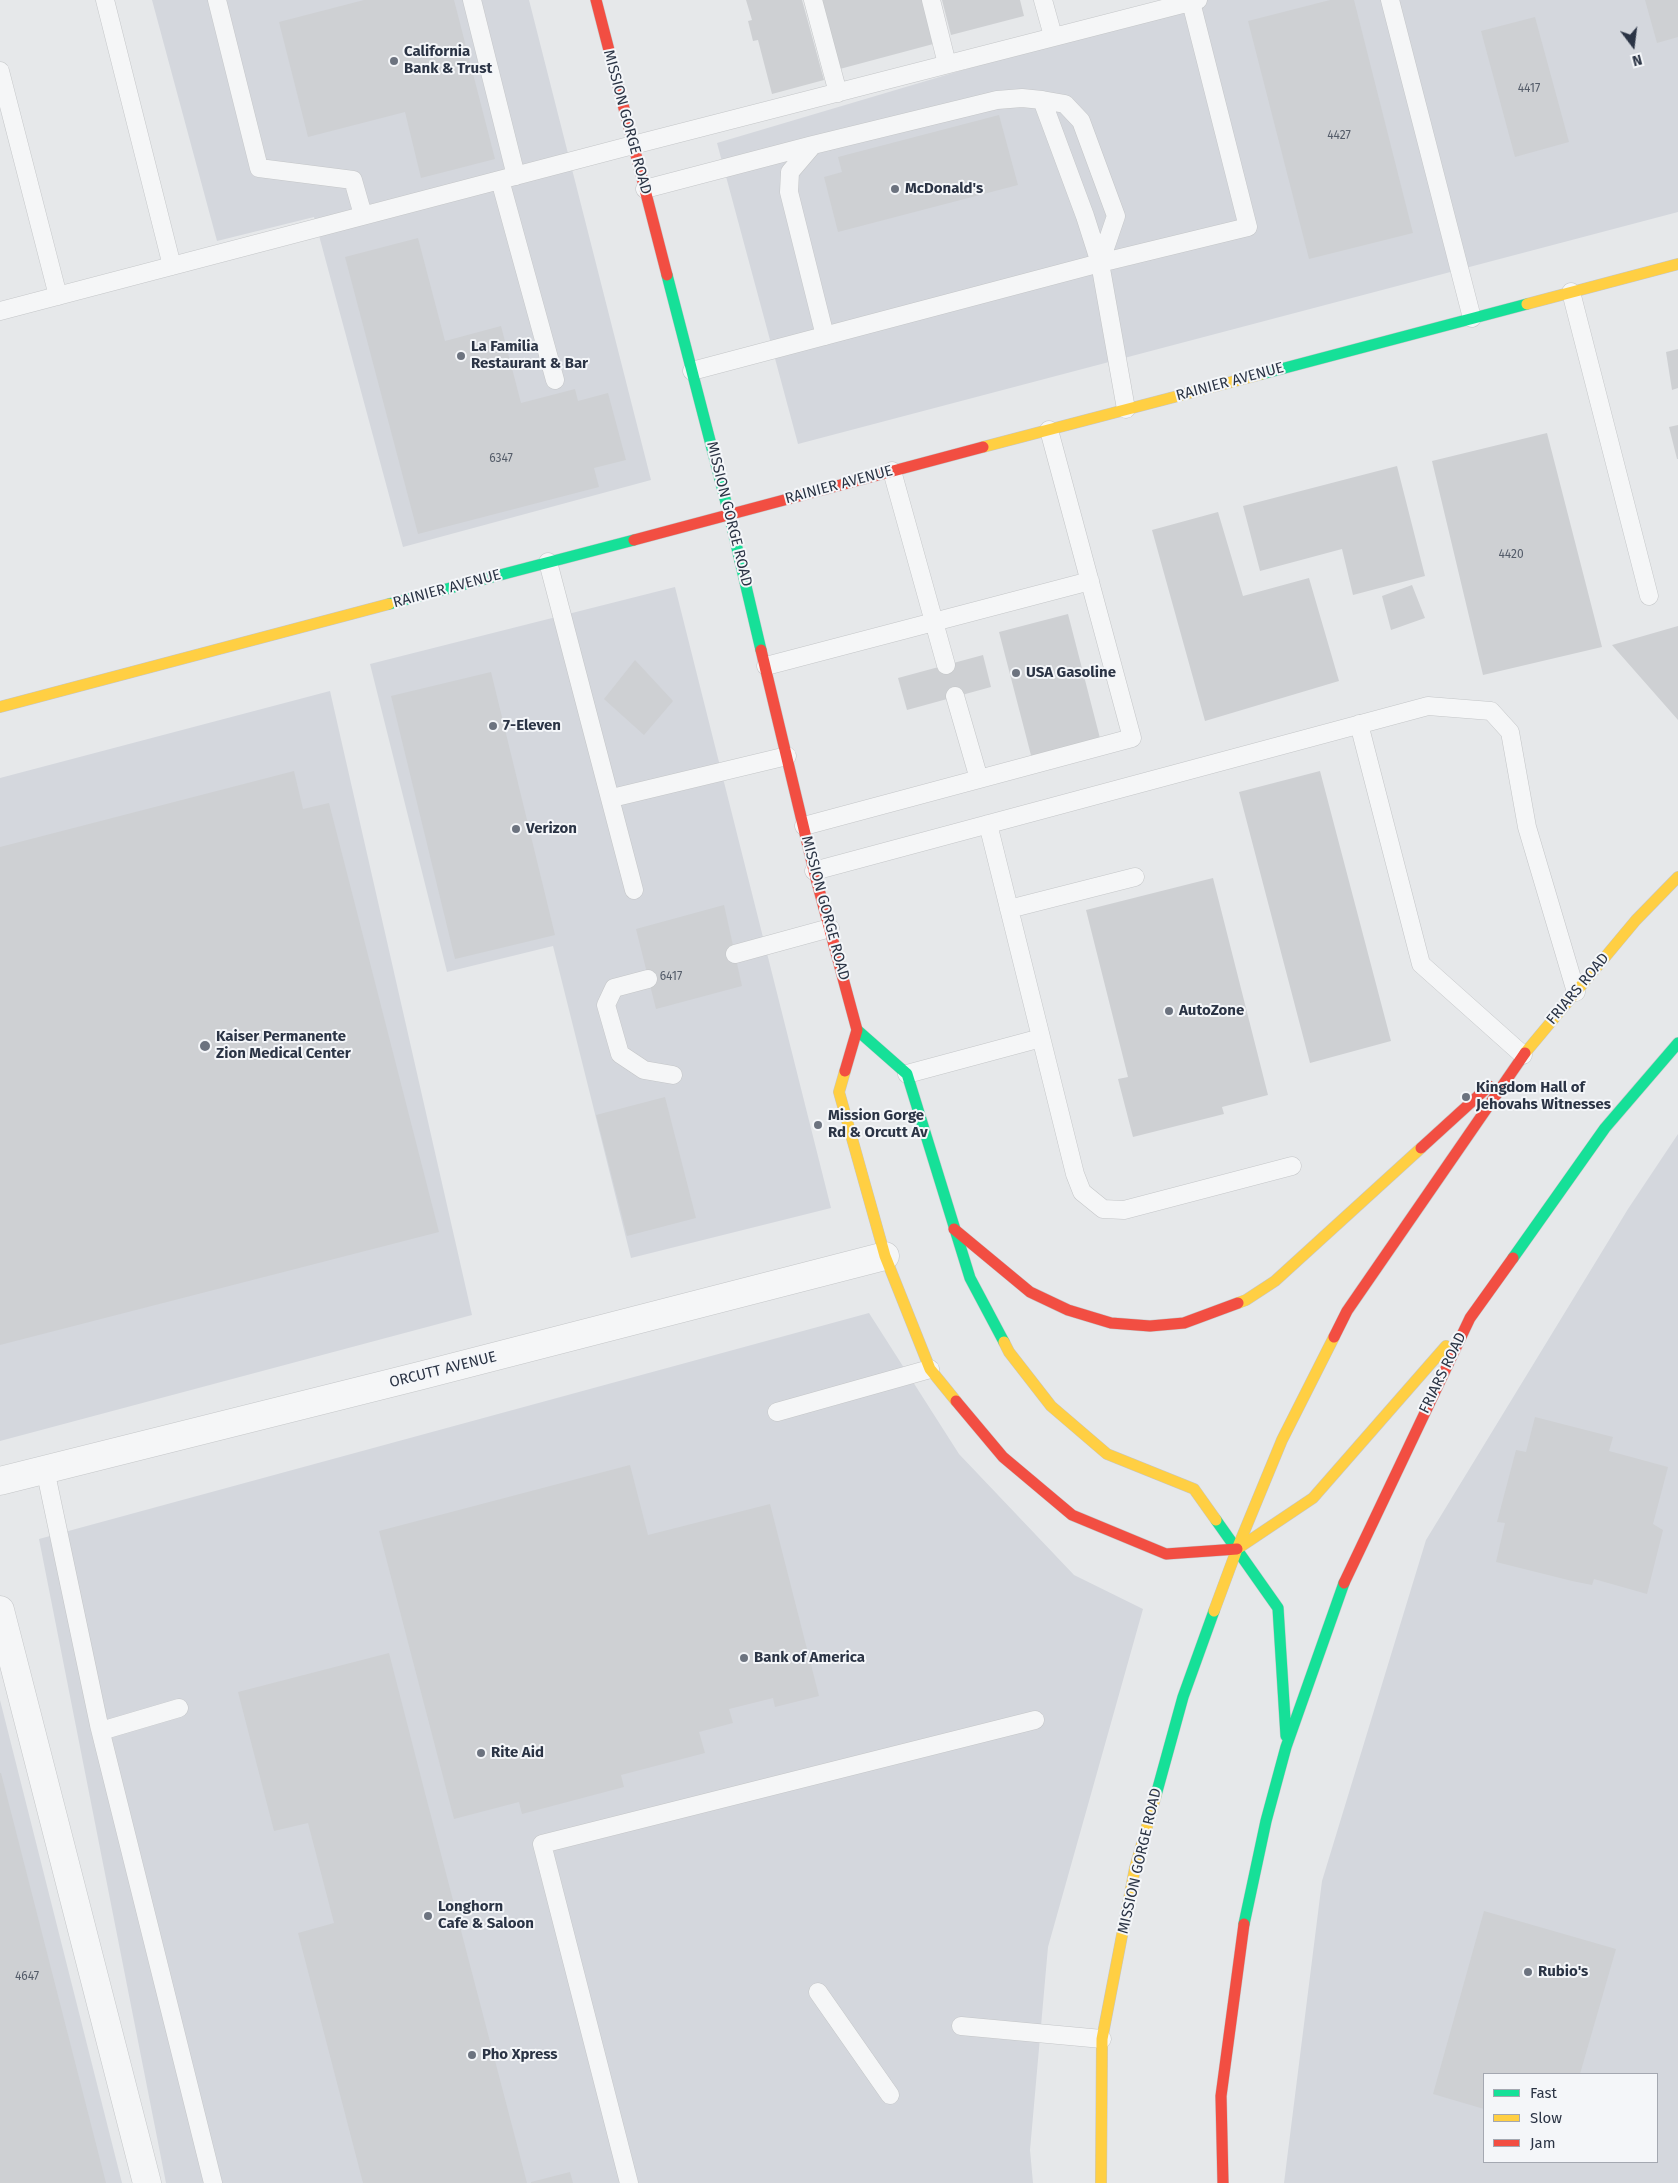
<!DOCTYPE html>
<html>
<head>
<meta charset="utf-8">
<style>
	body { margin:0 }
	#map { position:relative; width:1678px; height:2183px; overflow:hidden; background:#e6e8ea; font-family:"Fira Sans",sans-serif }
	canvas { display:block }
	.legend { position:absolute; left:1483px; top:2073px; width:175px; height:90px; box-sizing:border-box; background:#f4f6f9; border:1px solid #a4a8b1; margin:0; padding:6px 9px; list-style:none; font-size:15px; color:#2b3445 }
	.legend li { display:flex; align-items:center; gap:10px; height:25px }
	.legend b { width:25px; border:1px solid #a4a8b1 }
	.north { position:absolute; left:1608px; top:20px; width:50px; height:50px; -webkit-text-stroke:4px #f4f6f9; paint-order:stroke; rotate:165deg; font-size:14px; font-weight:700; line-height:20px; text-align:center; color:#2b3445 }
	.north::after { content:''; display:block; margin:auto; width:18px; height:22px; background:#2b3445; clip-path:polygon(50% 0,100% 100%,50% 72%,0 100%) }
</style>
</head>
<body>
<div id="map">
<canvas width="1678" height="2183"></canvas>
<ul class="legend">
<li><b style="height:6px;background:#16e098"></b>Fast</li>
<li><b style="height:6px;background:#ffcf43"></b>Slow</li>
<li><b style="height:6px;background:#f24e42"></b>Jam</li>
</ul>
<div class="north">N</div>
</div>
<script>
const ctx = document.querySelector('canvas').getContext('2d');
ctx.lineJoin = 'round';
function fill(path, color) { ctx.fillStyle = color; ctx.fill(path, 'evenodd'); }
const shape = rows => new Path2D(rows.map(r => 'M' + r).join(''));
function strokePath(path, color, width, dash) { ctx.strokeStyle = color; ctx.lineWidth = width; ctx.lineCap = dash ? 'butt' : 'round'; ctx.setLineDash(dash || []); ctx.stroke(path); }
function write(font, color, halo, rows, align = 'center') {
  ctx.font = font + ' "Fira Sans",sans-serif'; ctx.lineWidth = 4; ctx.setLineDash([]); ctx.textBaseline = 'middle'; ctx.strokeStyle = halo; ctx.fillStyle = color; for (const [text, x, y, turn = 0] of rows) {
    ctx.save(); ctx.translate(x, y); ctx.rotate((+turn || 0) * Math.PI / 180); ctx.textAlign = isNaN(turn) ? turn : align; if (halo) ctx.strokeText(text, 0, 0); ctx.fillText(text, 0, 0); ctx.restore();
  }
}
fill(shape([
	[152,0,529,0,651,480,403,547,314,217,217,241],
	[1199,0,1678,0,1678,212,798,444,717,143],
	[675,587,831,1208,631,1258,553,946,447,972,370,664],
	[330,691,472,1315,0,1441,0,778],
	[1678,1134,1678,2183,1284,2183,1322,1881,1426,1540,1628,1209],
	[1484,2074,1657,2074,1657,2162,1484,2162],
	[869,1313,959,1454,1074,1575,1143,1609,1048,1947,1030,2150,1033,2183,166,2183,39,1539],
	[0,1700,122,2183,0,2183]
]), '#d4d7dd');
fill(shape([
	[364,0,454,0,495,159,421,178,405,112,308,137,279,22],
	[746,0,802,0,824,80,772,94,758,40,753,41,748,21,752,20],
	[818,0,926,0,937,43,836,70],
	[942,0,1020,0,1024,16,951,35],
	[1330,0,1354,0,1413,233,1309,259,1248,21],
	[1645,0,1678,0,1678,37,1657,43],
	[1535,17,1569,142,1515,157,1481,31],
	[999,115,1018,185,838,232,824,177,842,172,838,157],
	[418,238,445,341,501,326,521,403,575,389,578,401,608,393,626,460,594,468,599,487,418,534,345,257],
	[1678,349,1678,388,1672,390,1666,352],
	[1678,425,1678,459,1677,459,1669,427],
	[1547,433,1602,647,1483,675,1432,461],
	[1397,466,1425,576,1353,595,1342,549,1260,571,1243,506],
	[1218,512,1243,596,1309,578,1339,681,1205,721,1152,530],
	[1412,585,1425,618,1391,630,1382,596],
	[1068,614,1102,746,1033,763,999,632],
	[1678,626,1678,720,1612,645],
	[983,655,991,687,907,710,898,678],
	[635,660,673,701,644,735,604,699],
	[491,672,555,935,455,959,391,696],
	[294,771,303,809,329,803,439,1232,0,1345,0,847],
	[1320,771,1391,1041,1310,1063,1239,792],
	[1213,878,1268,1095,1222,1107,1224,1114,1133,1137,1118,1079,1128,1077,1086,910],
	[724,905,742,986,656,1009,636,929],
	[665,1097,696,1218,627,1236,596,1115],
	[1535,1417,1613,1437,1609,1451,1668,1467,1653,1524,1663,1530,1647,1594,1594,1579,1592,1585,1572,1581,1496,1562,1505,1523,1497,1522,1516,1450,1526,1452],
	[630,1465,648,1535,770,1504,819,1696,775,1707,773,1698,729,1709,733,1723,699,1732,705,1753,621,1775,624,1787,522,1814,519,1802,454,1819,379,1531],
	[389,1653,425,1793,527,2183,363,2183,298,1933,334,1923,308,1823,274,1831,238,1692],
	[0,1773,1,1773,106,2183,0,2183],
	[1484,1911,1616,1949,1580,2074,1484,2074,1484,2109,1433,2094],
	[570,2172,573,2183,531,2183,531,2182]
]), '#ced0d3');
const lane = shape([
	[105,0,172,266],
	[217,0,259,168,353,180,363,215],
	[472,0,516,176],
	[813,0,838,93],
	[931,0,947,64],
	[1043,0,1053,36],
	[1390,0,1472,318],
	[0,71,58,296],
	[1042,100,1065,104,1081,121,1116,216,1100,263],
	[500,180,555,380],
	[645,189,813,145],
	[1571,292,1649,596],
	[0,311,633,145,1198,0],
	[825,336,789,192,790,172,813,145,997,100,1022,98,1042,100,1085,216,1100,263,1126,409],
	[692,371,1100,263,1248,227,1191,2],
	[892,471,946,665],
	[548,562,634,890],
	[766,666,1090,581],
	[955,696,979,779],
	[1359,724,1421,964,1523,1055],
	[612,798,787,756],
	[988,824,1075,1174,1082,1192,1103,1209,1124,1210,1292,1166],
	[804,826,1132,738,1049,430],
	[814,871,1428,706,1491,711,1510,732,1527,827,1576,992],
	[1009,909,1135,877],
	[735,954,830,928],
	[648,979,614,988,606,1005,620,1054,644,1070,673,1075],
	[907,1074,1041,1038],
	[777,1412,930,1369],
	[45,1469,99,1725,213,2183],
	[101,1731,179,1708],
	[818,1992,890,2095],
	[961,2026,1102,2039],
	[629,2183,542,1844,1035,1720]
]);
const street = shape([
	[0,1481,419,1376,885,1256],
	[0,1610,147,2183]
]);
const fast = shape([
	[667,275,729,514,761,650],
	[1262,374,1527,304],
	[389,604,634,540],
	[857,1030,907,1074,970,1278,1004,1342],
	[1513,1258,1605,1128,1678,1043],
	[1216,1520,1278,1608,1286,1736],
	[1156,1795,1183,1697,1214,1611],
	[1244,1924,1266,1821,1286,1747,1344,1583]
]);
const slow = shape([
	[1527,304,1678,264],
	[983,447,1262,374],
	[0,707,389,604],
	[1525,1053,1636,920,1678,877],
	[845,1071,839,1092,885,1256,930,1369,956,1401],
	[1238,1303,1246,1300,1275,1281,1421,1148],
	[1004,1342,1009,1352,1051,1406,1107,1454,1194,1489,1216,1520],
	[1237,1549,1313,1498,1446,1346],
	[1214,1611,1237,1549,1282,1440,1334,1337],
	[1101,2183,1102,2039,1135,1868,1156,1795]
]);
const jam = shape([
	[596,0,667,275],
	[634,540,983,447],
	[761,650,814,871,857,1030,845,1071],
	[1421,1148,1489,1086],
	[954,1229,1030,1292,1068,1310,1111,1323,1150,1326,1184,1323,1238,1303],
	[1334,1337,1347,1311,1525,1053],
	[956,1401,1003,1457,1072,1515,1166,1554,1237,1549],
	[1344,1583,1470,1318,1513,1258],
	[1223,2183,1221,2096,1244,1924]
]);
strokePath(lane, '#c4c6c8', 19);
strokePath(street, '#c4c6c8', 29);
strokePath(fast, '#c4c6c8', 12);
strokePath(slow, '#c4c6c8', 12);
strokePath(jam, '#c4c6c8', 12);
strokePath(lane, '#f5f6f7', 18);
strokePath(street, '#f5f6f7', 28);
strokePath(fast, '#16e098', 11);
strokePath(slow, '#ffcf43', 11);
strokePath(jam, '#f24e42', 11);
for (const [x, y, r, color] of [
	[394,61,5,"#6c737f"],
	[895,189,5,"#6c737f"],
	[461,356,5,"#6c737f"],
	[1016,673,5,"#6c737f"],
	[493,726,5,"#6c737f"],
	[516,829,5,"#6c737f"],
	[1169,1011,5,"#6c737f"],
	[205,1046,6,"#6c737f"],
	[1466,1097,5,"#6c737f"],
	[818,1125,5,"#6c737f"],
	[744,1658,5,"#6c737f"],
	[481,1753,5,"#6c737f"],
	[428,1916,5,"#6c737f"],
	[1528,1972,5,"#6c737f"],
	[472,2055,5,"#6c737f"]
]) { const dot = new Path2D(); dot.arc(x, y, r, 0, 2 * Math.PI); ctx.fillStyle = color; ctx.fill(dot); strokePath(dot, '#f4f6f9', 2); }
write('12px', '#545c69', null, [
	["4417",1529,89],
	["4427",1339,136],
	["6347",501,459],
	["4420",1511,555],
	["6417",671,977],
	["4647",27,1977]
]);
write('bold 15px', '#2b3445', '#f4f6f9', [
	["California",404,52],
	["Bank & Trust",404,69],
	["McDonald's",905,189],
	["La Familia",471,347],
	["Restaurant & Bar",471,364],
	["USA Gasoline",1026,673],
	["7-Eleven",503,726],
	["Verizon",526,829],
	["AutoZone",1179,1011],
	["Kaiser Permanente",216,1037],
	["Zion Medical Center",216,1054],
	["Kingdom Hall of",1476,1088],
	["Jehovahs Witnesses",1476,1105],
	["Mission Gorge",828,1116],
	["Rd & Orcutt Av",828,1133],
	["Bank of America",754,1658],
	["Rite Aid",491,1753],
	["Longhorn",438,1907],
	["Cafe & Saloon",438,1924],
	["Rubio's",1538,1972],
	["Pho Xpress",482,2055]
], 'left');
write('15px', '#2b3445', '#f4f6f9', [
	["MISSION GORGE ROAD",627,122,75],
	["RAINIER AVENUE",1230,382,-15],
	["RAINIER AVENUE",839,485,-15],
	["MISSION GORGE ROAD",729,514,76],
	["RAINIER AVENUE",447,589,-15],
	["MISSION GORGE ROAD",825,908,75],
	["FRIARS ROAD",1578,989,-50],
	["ORCUTT AVENUE",443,1370,-14],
	["FRIARS ROAD",1443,1373,-64],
	["MISSION GORGE ROAD",1140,1861,-77]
]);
</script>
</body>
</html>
